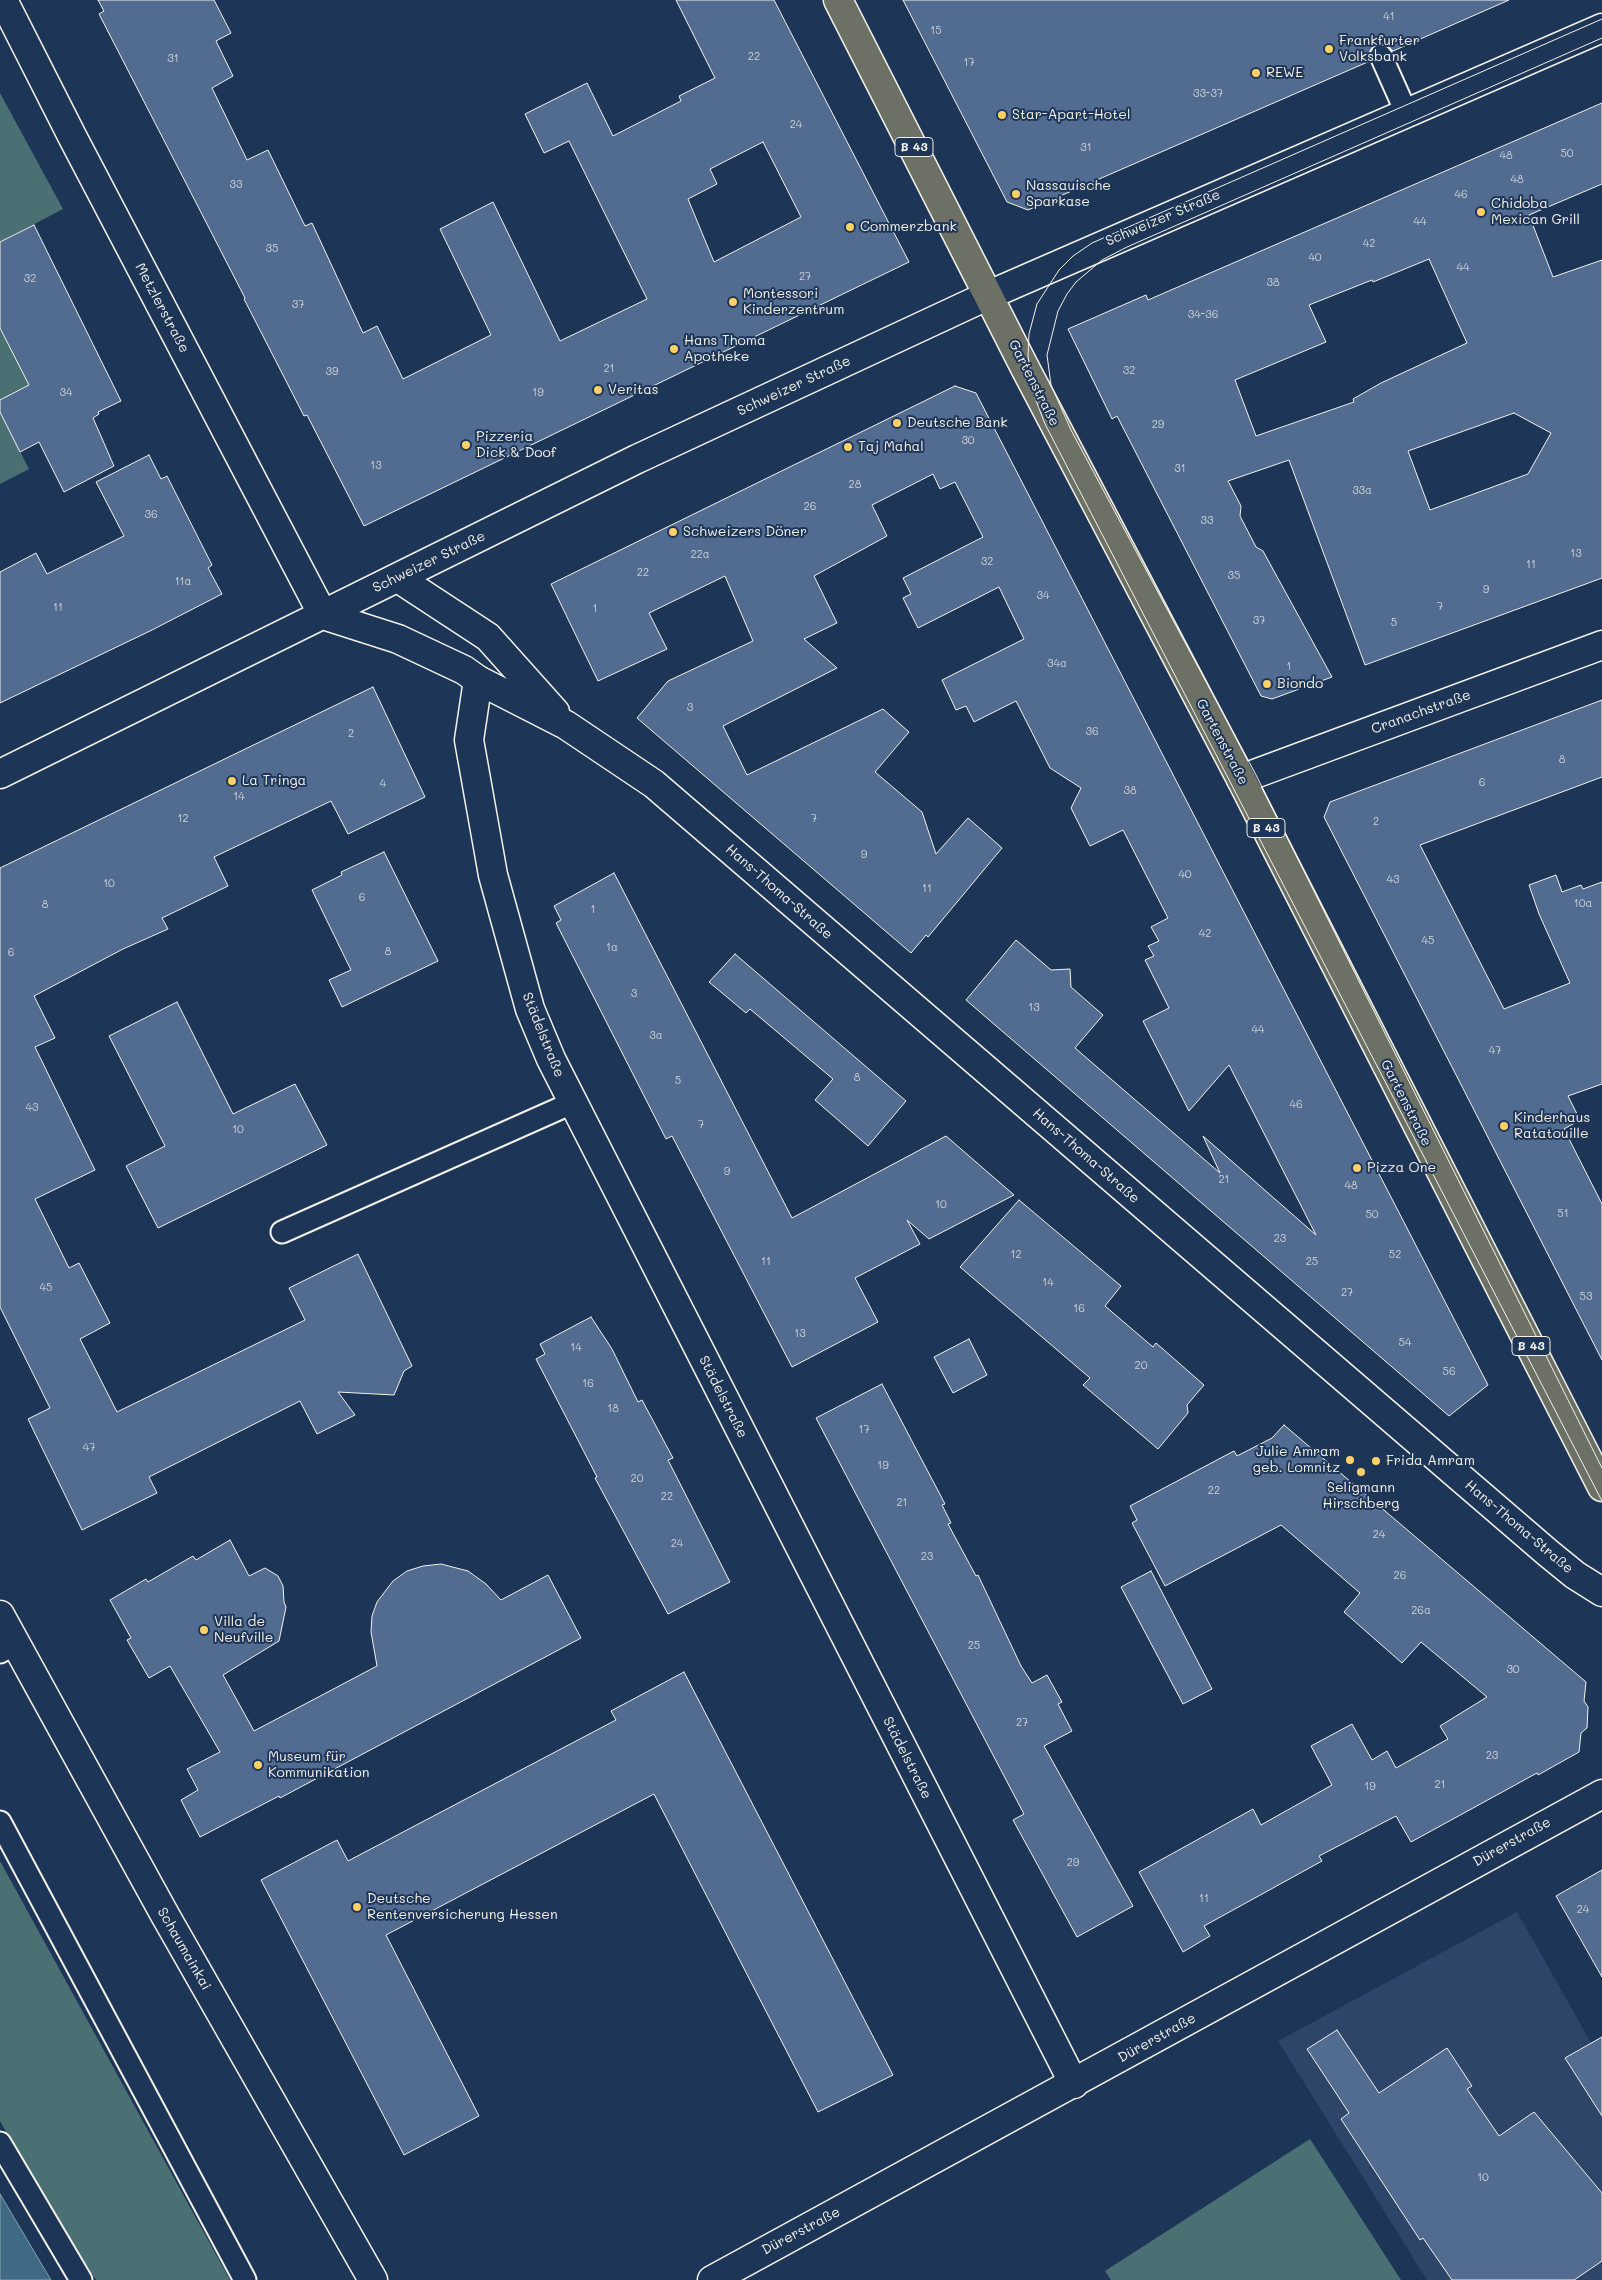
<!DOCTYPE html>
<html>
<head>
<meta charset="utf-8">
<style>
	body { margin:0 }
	canvas { display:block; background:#1d3557 }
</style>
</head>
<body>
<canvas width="1602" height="2280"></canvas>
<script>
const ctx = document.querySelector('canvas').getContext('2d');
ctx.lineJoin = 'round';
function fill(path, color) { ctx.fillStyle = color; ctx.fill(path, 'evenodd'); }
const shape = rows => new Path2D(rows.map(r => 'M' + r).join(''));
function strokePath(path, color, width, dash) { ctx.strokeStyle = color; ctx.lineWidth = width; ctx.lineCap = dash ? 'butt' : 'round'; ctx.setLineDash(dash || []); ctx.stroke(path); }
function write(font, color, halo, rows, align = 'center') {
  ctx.font = font + ' Mali,sans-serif'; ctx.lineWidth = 4; ctx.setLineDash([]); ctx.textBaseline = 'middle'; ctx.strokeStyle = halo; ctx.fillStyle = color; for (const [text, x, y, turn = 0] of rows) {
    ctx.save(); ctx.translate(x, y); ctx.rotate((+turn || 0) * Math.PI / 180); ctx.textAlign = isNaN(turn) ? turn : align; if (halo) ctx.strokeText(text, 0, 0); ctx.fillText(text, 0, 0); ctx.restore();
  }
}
fill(shape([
	[1517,1912,1602,2062,1602,2280,1427,2280,1278,2041]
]), '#2d4568');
fill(shape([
	[0,93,63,209,0,242],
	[0,328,29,385,0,400],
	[0,412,29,469,0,484],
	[0,1861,230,2280,96,2280,33,2179,0,2121],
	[1310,2139,1401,2280,1111,2280,1105,2271]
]), '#4a7073');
const water = shape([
	[0,2194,51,2280,0,2280,0,2194]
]);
fill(water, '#3f6a86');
strokePath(water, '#87a0ad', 1);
const building = shape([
	[98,0,214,0,231,33,216,41,233,76,212,88,247,160,268,150,305,226,312,223,363,333,377,326,403,379,491,335,440,229,493,202,560,341,647,299,569,141,544,153,525,114,587,83,613,136,681,101,679,96,715,78,676,0,774,0,909,262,364,526,307,415,304,416,244,299,245,298,99,14,104,11,98,0],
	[763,142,801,217,714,262,688,199,717,184,710,169,763,142],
	[903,0,1509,0,1393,51,1388,46,1376,44,1371,49,1370,61,1028,210,1007,202,903,0],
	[1602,103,1602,184,1529,215,1553,277,1602,260,1602,578,1365,665,1289,460,1228,481,1241,506,1240,516,1256,547,1263,551,1332,677,1272,699,1261,696,1117,416,1112,419,1068,329,1146,295,1148,300,1602,103],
	[1429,259,1467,343,1381,383,1353,399,1354,402,1256,436,1235,380,1326,342,1309,305,1372,280,1373,282,1429,259],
	[1514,413,1551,433,1528,474,1430,510,1408,451,1514,413],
	[34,225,121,401,98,412,99,414,93,418,114,466,64,492,39,442,20,452,0,412,0,400,29,385,0,328,0,242,34,225],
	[955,386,976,393,1488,1385,1449,1416,966,1000,1016,940,1051,970,1070,969,1071,987,1103,1015,1075,1048,1220,1173,1203,1136,1316,1235,1229,1065,1189,1111,1143,1021,1169,1008,1145,960,1154,956,1148,946,1159,941,1151,927,1168,918,1123,830,1090,846,1071,808,1081,788,1050,768,1016,701,974,722,966,706,956,710,942,680,1024,639,999,587,918,628,903,598,911,594,903,578,983,537,955,482,940,489,933,474,872,505,887,536,814,576,837,623,804,639,837,668,723,726,747,775,883,709,909,732,875,772,922,812,936,854,968,818,1002,848,928,937,926,935,911,953,637,718,668,681,753,641,725,576,649,613,667,649,598,681,551,584,955,386],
	[149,455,161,479,167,476,212,565,208,568,222,594,150,631,0,703,0,572,36,553,47,574,124,536,96,482,149,455],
	[373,687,425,797,348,834,331,801,214,857,228,886,162,918,168,929,123,949,34,996,55,1038,35,1047,95,1170,35,1199,69,1268,79,1263,110,1323,80,1339,117,1412,305,1320,289,1288,358,1254,412,1366,404,1371,394,1395,338,1392,355,1415,317,1434,300,1401,149,1477,157,1493,82,1530,28,1419,50,1408,0,1307,0,868,373,687],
	[1602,700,1602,777,1420,845,1504,1009,1570,983,1539,914,1529,885,1556,875,1562,892,1581,885,1583,889,1602,882,1602,1084,1568,1096,1580,1120,1564,1129,1602,1204,1602,1360,1324,817,1330,802,1602,700],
	[384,852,438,961,342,1007,329,980,351,970,312,890,342,875,341,872,384,852],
	[614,873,792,1218,946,1136,1014,1195,929,1239,907,1220,920,1244,855,1278,878,1322,792,1367,672,1136,666,1139,556,923,561,920,554,906,614,873],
	[735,954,906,1101,868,1146,815,1100,833,1079,750,1009,746,1013,709,982,735,954],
	[177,1002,233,1114,295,1084,327,1145,158,1228,126,1166,165,1146,109,1036,177,1002],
	[1019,1200,1121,1286,1105,1306,1153,1347,1156,1343,1204,1385,1187,1405,1188,1413,1158,1449,1083,1385,1090,1378,960,1267,1019,1200],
	[591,1317,612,1349,638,1402,642,1400,673,1458,668,1460,730,1582,668,1614,595,1478,597,1477,536,1359,545,1354,540,1344,591,1317],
	[969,1339,987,1375,953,1393,934,1357,969,1339],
	[882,1384,945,1504,942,1505,951,1523,948,1524,976,1576,978,1575,1021,1666,1032,1683,1047,1675,1062,1702,1058,1704,1072,1731,1044,1746,1133,1906,1077,1937,1013,1820,1024,1814,816,1418,882,1384],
	[1284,1425,1586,1682,1584,1701,1588,1707,1587,1728,1581,1733,1579,1752,1538,1775,1537,1773,1411,1842,1396,1816,1319,1856,1322,1861,1204,1926,1210,1936,1183,1952,1139,1872,1253,1809,1261,1825,1332,1785,1311,1746,1352,1724,1372,1760,1387,1751,1396,1768,1448,1739,1440,1726,1487,1697,1421,1642,1402,1663,1344,1612,1360,1593,1281,1525,1165,1586,1132,1523,1137,1520,1130,1506,1234,1451,1237,1456,1272,1438,1284,1425],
	[230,1540,249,1576,265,1568,278,1576,283,1586,284,1602,286,1607,279,1641,223,1675,254,1731,377,1666,371,1632,372,1616,377,1602,393,1581,407,1571,423,1566,441,1564,468,1571,486,1584,501,1600,548,1575,581,1638,280,1798,279,1796,200,1837,181,1800,198,1790,187,1769,220,1752,170,1666,149,1678,127,1640,131,1638,110,1600,146,1579,148,1582,193,1556,196,1560,230,1540],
	[1151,1571,1212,1689,1183,1704,1121,1587,1151,1571],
	[684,1672,893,2075,818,2112,654,1794,386,1935,479,2116,404,2155,261,1880,337,1840,348,1861,616,1720,611,1711,684,1672],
	[1602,1870,1602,1977,1556,1896,1602,1870],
	[1337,2030,1379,2093,1447,2048,1472,2086,1467,2089,1499,2136,1534,2112,1602,2193,1602,2261,1574,2280,1452,2280,1423,2238,1420,2240,1341,2119,1349,2113,1307,2049,1337,2030],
	[1602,2037,1602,2116,1565,2058,1602,2037]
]);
fill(building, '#526b91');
strokePath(building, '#f4f1e8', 1);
const lane = shape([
	[1381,56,1406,112],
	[282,1232,572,1103],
	[0,1652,16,1643],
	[0,1822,245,2280],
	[0,2143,81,2280]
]);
const street = shape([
	[3,0,73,138,323,615],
	[478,680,469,740,493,875,530,1009,551,1059,1074,2084],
	[1241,779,1602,645]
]);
const secondary = shape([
	[398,578,488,637,555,712],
	[323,615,398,639,464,670,478,680,566,725,654,784,1548,1553,1575,1575,1602,1592],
	[0,774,637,459,989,295,1602,28],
	[0,1615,165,1915,373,2280],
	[712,2280,1602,1794]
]);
const primary = shape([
	[838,0,1024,366,1241,779,1602,1487]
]);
strokePath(lane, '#f4f1e8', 25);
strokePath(street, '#f4f1e8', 31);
strokePath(secondary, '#f4f1e8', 31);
strokePath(primary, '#f4f1e8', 31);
strokePath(lane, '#1d3557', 21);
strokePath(street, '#1d3557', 28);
strokePath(secondary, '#1d3557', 28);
strokePath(primary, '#6c7065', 28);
strokePath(shape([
	[1602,19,1092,243,1073,256,1059,270,1037,304,1029,334,1028,356,1035,398,1045,424,1602,1501],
	[1602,38,1127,247,1102,260,1076,282,1067,294,1058,311,1047,355,1051,385,1071,430,1255,773,1602,1468]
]), '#f4f1e8', 1);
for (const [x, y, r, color] of [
	[1329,49,5,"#ffd166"],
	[1256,73,5,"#ffd166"],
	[1002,115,5,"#ffd166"],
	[1016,194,5,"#ffd166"],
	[1481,212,5,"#ffd166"],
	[850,227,5,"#ffd166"],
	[733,302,5,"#ffd166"],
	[674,349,5,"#ffd166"],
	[598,390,5,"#ffd166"],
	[897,423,5,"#ffd166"],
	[466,445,5,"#ffd166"],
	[848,447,5,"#ffd166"],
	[673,532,5,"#ffd166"],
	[1267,684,5,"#ffd166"],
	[232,781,5,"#ffd166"],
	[1504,1126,5,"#ffd166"],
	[1357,1168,5,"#ffd166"],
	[1350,1460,5,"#ffd166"],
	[1376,1461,5,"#ffd166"],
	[1361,1472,5,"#ffd166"],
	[204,1630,5,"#ffd166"],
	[258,1765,5,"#ffd166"],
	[357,1907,5,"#ffd166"]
]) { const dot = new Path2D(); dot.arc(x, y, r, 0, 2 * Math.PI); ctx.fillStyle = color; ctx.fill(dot); strokePath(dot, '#1d3557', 2); }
write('11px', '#ccd0d2', null, [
	["41",1389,17],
	["15",936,31],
	["22",754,57],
	["31",173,59],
	["17",969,63],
	["33-37",1208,94],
	["24",796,125],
	["31",1086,148],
	["50",1567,154],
	["48",1506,156],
	["48",1517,180],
	["33",236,185],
	["46",1461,195],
	["44",1420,222],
	["42",1369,244],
	["35",272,249],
	["40",1315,258],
	["44",1463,268],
	["27",805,277],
	["32",30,279],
	["38",1273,283],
	["37",298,305],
	["34-36",1203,315],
	["21",609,369],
	["32",1129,371],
	["39",332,372],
	["34",66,393],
	["19",538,393],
	["29",1158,425],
	["30",968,441],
	["13",376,466],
	["31",1180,469],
	["28",855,485],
	["33a",1362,491],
	["26",810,507],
	["36",151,515],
	["33",1207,521],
	["13",1576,554],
	["22a",700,555],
	["32",987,562],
	["11",1531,565],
	["22",643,573],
	["35",1234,576],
	["11a",183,582],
	["9",1486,590],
	["34",1043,596],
	["7",1440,607],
	["11",58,608],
	["1",595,609],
	["37",1259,621],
	["5",1394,623],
	["34a",1057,664],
	["1",1289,667],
	["3",690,708],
	["36",1092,732],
	["2",351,734],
	["8",1562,760],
	["6",1482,783],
	["4",383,784],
	["38",1130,791],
	["14",239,797],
	["12",183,819],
	["7",814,819],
	["2",1376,822],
	["9",864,855],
	["40",1185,875],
	["43",1393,880],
	["10",109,884],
	["11",927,889],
	["6",362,898],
	["10a",1583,904],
	["8",45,905],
	["1",593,910],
	["42",1205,934],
	["45",1428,941],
	["1a",612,948],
	["8",388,952],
	["6",11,953],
	["3",634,994],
	["13",1034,1008],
	["44",1258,1030],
	["3a",656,1036],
	["47",1495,1051],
	["8",857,1078],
	["5",678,1081],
	["46",1296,1105],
	["43",32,1108],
	["7",701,1125],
	["10",238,1130],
	["9",727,1172],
	["21",1224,1180],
	["48",1351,1186],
	["10",941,1205],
	["51",1563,1214],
	["50",1372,1215],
	["23",1280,1239],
	["12",1016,1255],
	["52",1395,1255],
	["11",766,1262],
	["25",1312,1262],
	["14",1048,1283],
	["45",46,1288],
	["27",1347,1293],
	["53",1586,1297],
	["16",1079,1309],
	["13",800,1334],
	["54",1405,1343],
	["14",576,1348],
	["20",1141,1366],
	["56",1449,1372],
	["16",588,1384],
	["18",613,1409],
	["17",864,1430],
	["47",89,1448],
	["19",883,1466],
	["20",637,1479],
	["22",1214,1491],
	["22",667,1497],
	["21",902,1503],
	["24",1379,1535],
	["24",677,1544],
	["23",927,1557],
	["26",1400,1576],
	["26a",1421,1611],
	["25",974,1646],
	["30",1513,1670],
	["27",1022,1723],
	["23",1492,1756],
	["21",1440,1785],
	["19",1370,1787],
	["29",1073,1863],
	["11",1204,1899],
	["24",1583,1910],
	["10",1483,2178]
]);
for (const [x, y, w] of [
	[914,147,38],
	[1266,828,38],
	[1531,1346,38]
]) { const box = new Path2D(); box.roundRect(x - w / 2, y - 9.5, w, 19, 4); ctx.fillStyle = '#1d3557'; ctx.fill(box); strokePath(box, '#f4f1e8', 1); }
write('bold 12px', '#f4f1e8', null, [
	["B 43",914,147],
	["B 43",1266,828],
	["B 43",1531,1346]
]);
write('14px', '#f4f1e8', '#1d3557', [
	["Frankfurter",1339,41],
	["Volksbank",1339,57],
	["REWE",1266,73],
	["Star-Apart-Hotel",1012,115],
	["Nassauische",1026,186],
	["Sparkase",1026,202],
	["Chidoba",1491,204],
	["Mexican Grill",1491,220],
	["Commerzbank",860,227],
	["Montessori",743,294],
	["Kinderzentrum",743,310],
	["Hans Thoma",684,341],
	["Apotheke",684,357],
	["Veritas",608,390],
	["Deutsche Bank",907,423],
	["Pizzeria",476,437],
	["Dick & Doof",476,453],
	["Taj Mahal",858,447],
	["Schweizers Döner",683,532],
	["Biondo",1277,684],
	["La Tringa",242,781],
	["Kinderhaus",1514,1118],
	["Ratatouille",1514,1134],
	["Pizza One",1367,1168],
	["Julie Amram",1340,1452,"right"],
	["geb. Lomnitz",1340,1468,"right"],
	["Frida Amram",1386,1461],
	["Seligmann",1361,1488,"center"],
	["Hirschberg",1361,1504,"center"],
	["Villa de",214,1622],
	["Neufville",214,1638],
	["Museum für",268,1757],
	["Kommunikation",268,1773],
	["Deutsche",367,1899],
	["Rentenversicherung Hessen",367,1915]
], 'left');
write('14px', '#f4f1e8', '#1d3557', [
	["Schweizer Straße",1163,218,-23],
	["Metzlerstraße",162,308,62],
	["Gartenstraße",1034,383,63],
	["Schweizer Straße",794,386,-25],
	["Schweizer Straße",429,562,-26],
	["Cranachstraße",1421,712,-20],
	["Gartenstraße",1222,742,62],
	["Hans-Thoma-Straße",779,892,41],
	["Städelstraße",543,1035,68],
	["Gartenstraße",1406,1103,63],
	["Hans-Thoma-Straße",1086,1156,41],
	["Städelstraße",723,1397,63],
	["Hans-Thoma-Straße",1519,1527,40],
	["Städelstraße",907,1758,63],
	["Dürerstraße",1512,1842,-29],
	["Schaumainkai",184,1949,60],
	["Dürerstraße",1157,2038,-29],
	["Dürerstraße",801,2231,-28]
]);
</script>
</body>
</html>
